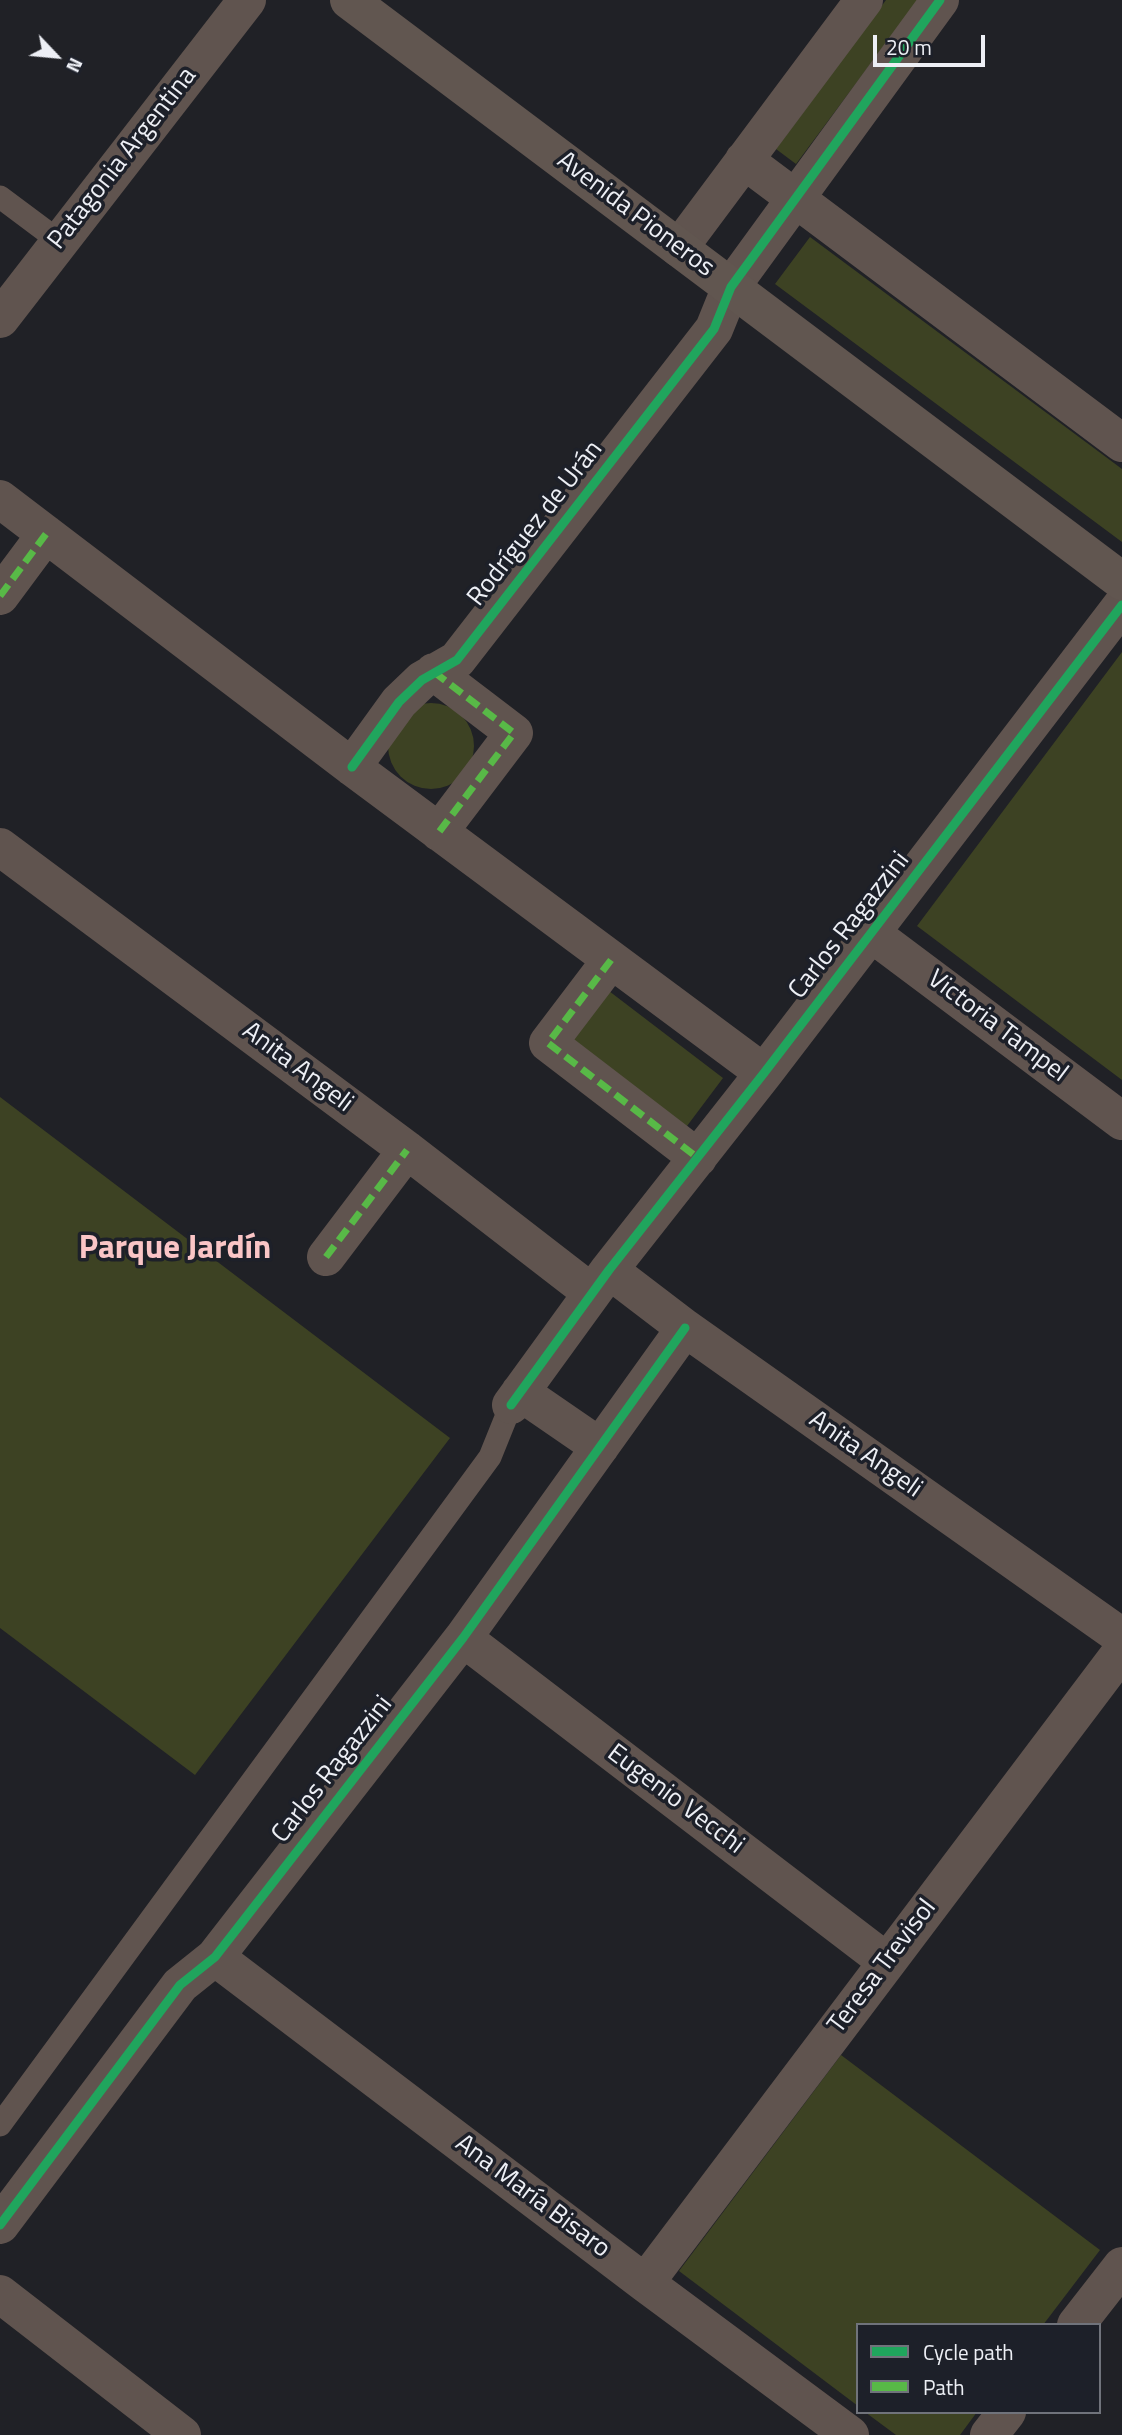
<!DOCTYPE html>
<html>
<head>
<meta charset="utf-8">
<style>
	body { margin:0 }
	#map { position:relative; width:1122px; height:2435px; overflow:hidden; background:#202126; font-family:"Titillium Web",sans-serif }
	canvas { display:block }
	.legend { position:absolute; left:856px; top:2323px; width:245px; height:91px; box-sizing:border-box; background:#1d2029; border:2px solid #70737b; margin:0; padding:9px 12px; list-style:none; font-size:21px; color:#edeff5 }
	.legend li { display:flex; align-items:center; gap:14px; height:35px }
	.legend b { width:35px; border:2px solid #70737b }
	.north { position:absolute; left:21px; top:21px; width:70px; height:70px; -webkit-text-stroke:5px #1d2029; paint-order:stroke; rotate:116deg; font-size:19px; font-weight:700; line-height:28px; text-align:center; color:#edeff5 }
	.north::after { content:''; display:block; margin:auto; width:24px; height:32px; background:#edeff5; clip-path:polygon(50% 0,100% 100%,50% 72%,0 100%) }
	.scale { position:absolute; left:873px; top:35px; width:112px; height:32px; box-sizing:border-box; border:4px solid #edeff5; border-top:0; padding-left:9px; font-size:21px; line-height:24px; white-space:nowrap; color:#edeff5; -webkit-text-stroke:5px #1d2029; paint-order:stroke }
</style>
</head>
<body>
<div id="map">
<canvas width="1122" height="2435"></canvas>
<ul class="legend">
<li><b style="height:9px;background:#20a55d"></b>Cycle path</li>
<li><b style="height:9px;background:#58b947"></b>Path</li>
</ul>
<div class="north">N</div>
<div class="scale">20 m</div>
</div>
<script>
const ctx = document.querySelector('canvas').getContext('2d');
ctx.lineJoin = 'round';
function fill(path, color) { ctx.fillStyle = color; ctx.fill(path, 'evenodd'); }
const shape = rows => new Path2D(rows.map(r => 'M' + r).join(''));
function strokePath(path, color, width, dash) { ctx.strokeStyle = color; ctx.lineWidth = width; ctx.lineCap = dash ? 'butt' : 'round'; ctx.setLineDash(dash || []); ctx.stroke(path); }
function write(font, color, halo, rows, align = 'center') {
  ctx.font = font + ' "Titillium Web",sans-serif'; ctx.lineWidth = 7; ctx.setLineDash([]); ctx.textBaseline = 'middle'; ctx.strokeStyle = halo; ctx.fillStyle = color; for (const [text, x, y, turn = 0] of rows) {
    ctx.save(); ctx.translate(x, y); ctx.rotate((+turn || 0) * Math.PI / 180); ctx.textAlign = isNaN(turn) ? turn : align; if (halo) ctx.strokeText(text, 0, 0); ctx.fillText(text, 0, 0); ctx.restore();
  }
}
fill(shape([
	[886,0,918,0,796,164,776,149],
	[810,237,1122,469,1122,542,775,284],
	[1122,652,1122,1080,917,926],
	'388 746a43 43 0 1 1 86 0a43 43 0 1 1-86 0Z',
	[609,991,723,1078,684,1130,569,1043],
	[0,1097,450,1438,195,1775,0,1628],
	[841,2055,1100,2250,1043,2325,858,2325,858,2406,679,2271],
	[865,2412,977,2412,960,2435,896,2435]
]), '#3d4223');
strokePath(shape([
	[0,197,59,241],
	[0,2125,490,1457,511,1405]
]), '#60544f', 23);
strokePath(shape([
	[744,160,1122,443],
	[679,248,864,0],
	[0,319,247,0],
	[0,499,352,767,764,1073],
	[0,596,46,534],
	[434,672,514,733,439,832],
	[352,767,399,702,422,680,457,660,714,329,731,287,940,0],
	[0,847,407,1150,592,1293],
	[871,933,1122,1121],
	[611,960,548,1043,698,1158],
	[326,1257,407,1150],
	[609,1270,685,1328,1122,1637],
	[520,1392,600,1447],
	[511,1405,609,1270,764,1073,1122,605],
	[463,1638,887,1962],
	[215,1957,645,2283,850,2435],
	[0,2225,180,1985,215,1957,463,1638,685,1328],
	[645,2283,1122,1651],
	[0,2294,182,2435],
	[1076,2325,1122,2266],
	[989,2435,1007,2412]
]), '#60544f', 38);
strokePath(shape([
	[349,0,1122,581]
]), '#615650', 38);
strokePath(shape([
	[0,596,46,534],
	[434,672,514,733,439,832],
	[611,960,548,1043,698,1158],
	[326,1257,407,1150]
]), '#58b947', 7, [14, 7]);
strokePath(shape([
	[352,767,399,702,422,680,457,660,714,329,731,287,940,0],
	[511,1405,609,1270,764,1073,1122,605],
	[0,2225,180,1985,215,1957,463,1638,685,1328]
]), '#20a55d', 9);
write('26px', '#edeff5', '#1d2029', [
	["Patagonia Argentina",123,159,-52],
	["Avenida Pioneros",635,215,37],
	["Rodríguez de Urán",536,524,-52],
	["Carlos Ragazzini",850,926,-52],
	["Victoria Tampel",997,1027,37],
	["Anita Angeli",297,1068,37],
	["Anita Angeli",865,1455,35],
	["Carlos Ragazzini",333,1770,-52],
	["Eugenio Vecchi",675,1800,37],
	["Teresa Trevisol",883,1967,-53],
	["Ana María Bisaro",532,2197,37]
]);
write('bold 33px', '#fac5c6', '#1d2029', [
	["Parque Jardín",175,1250]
]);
</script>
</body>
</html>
